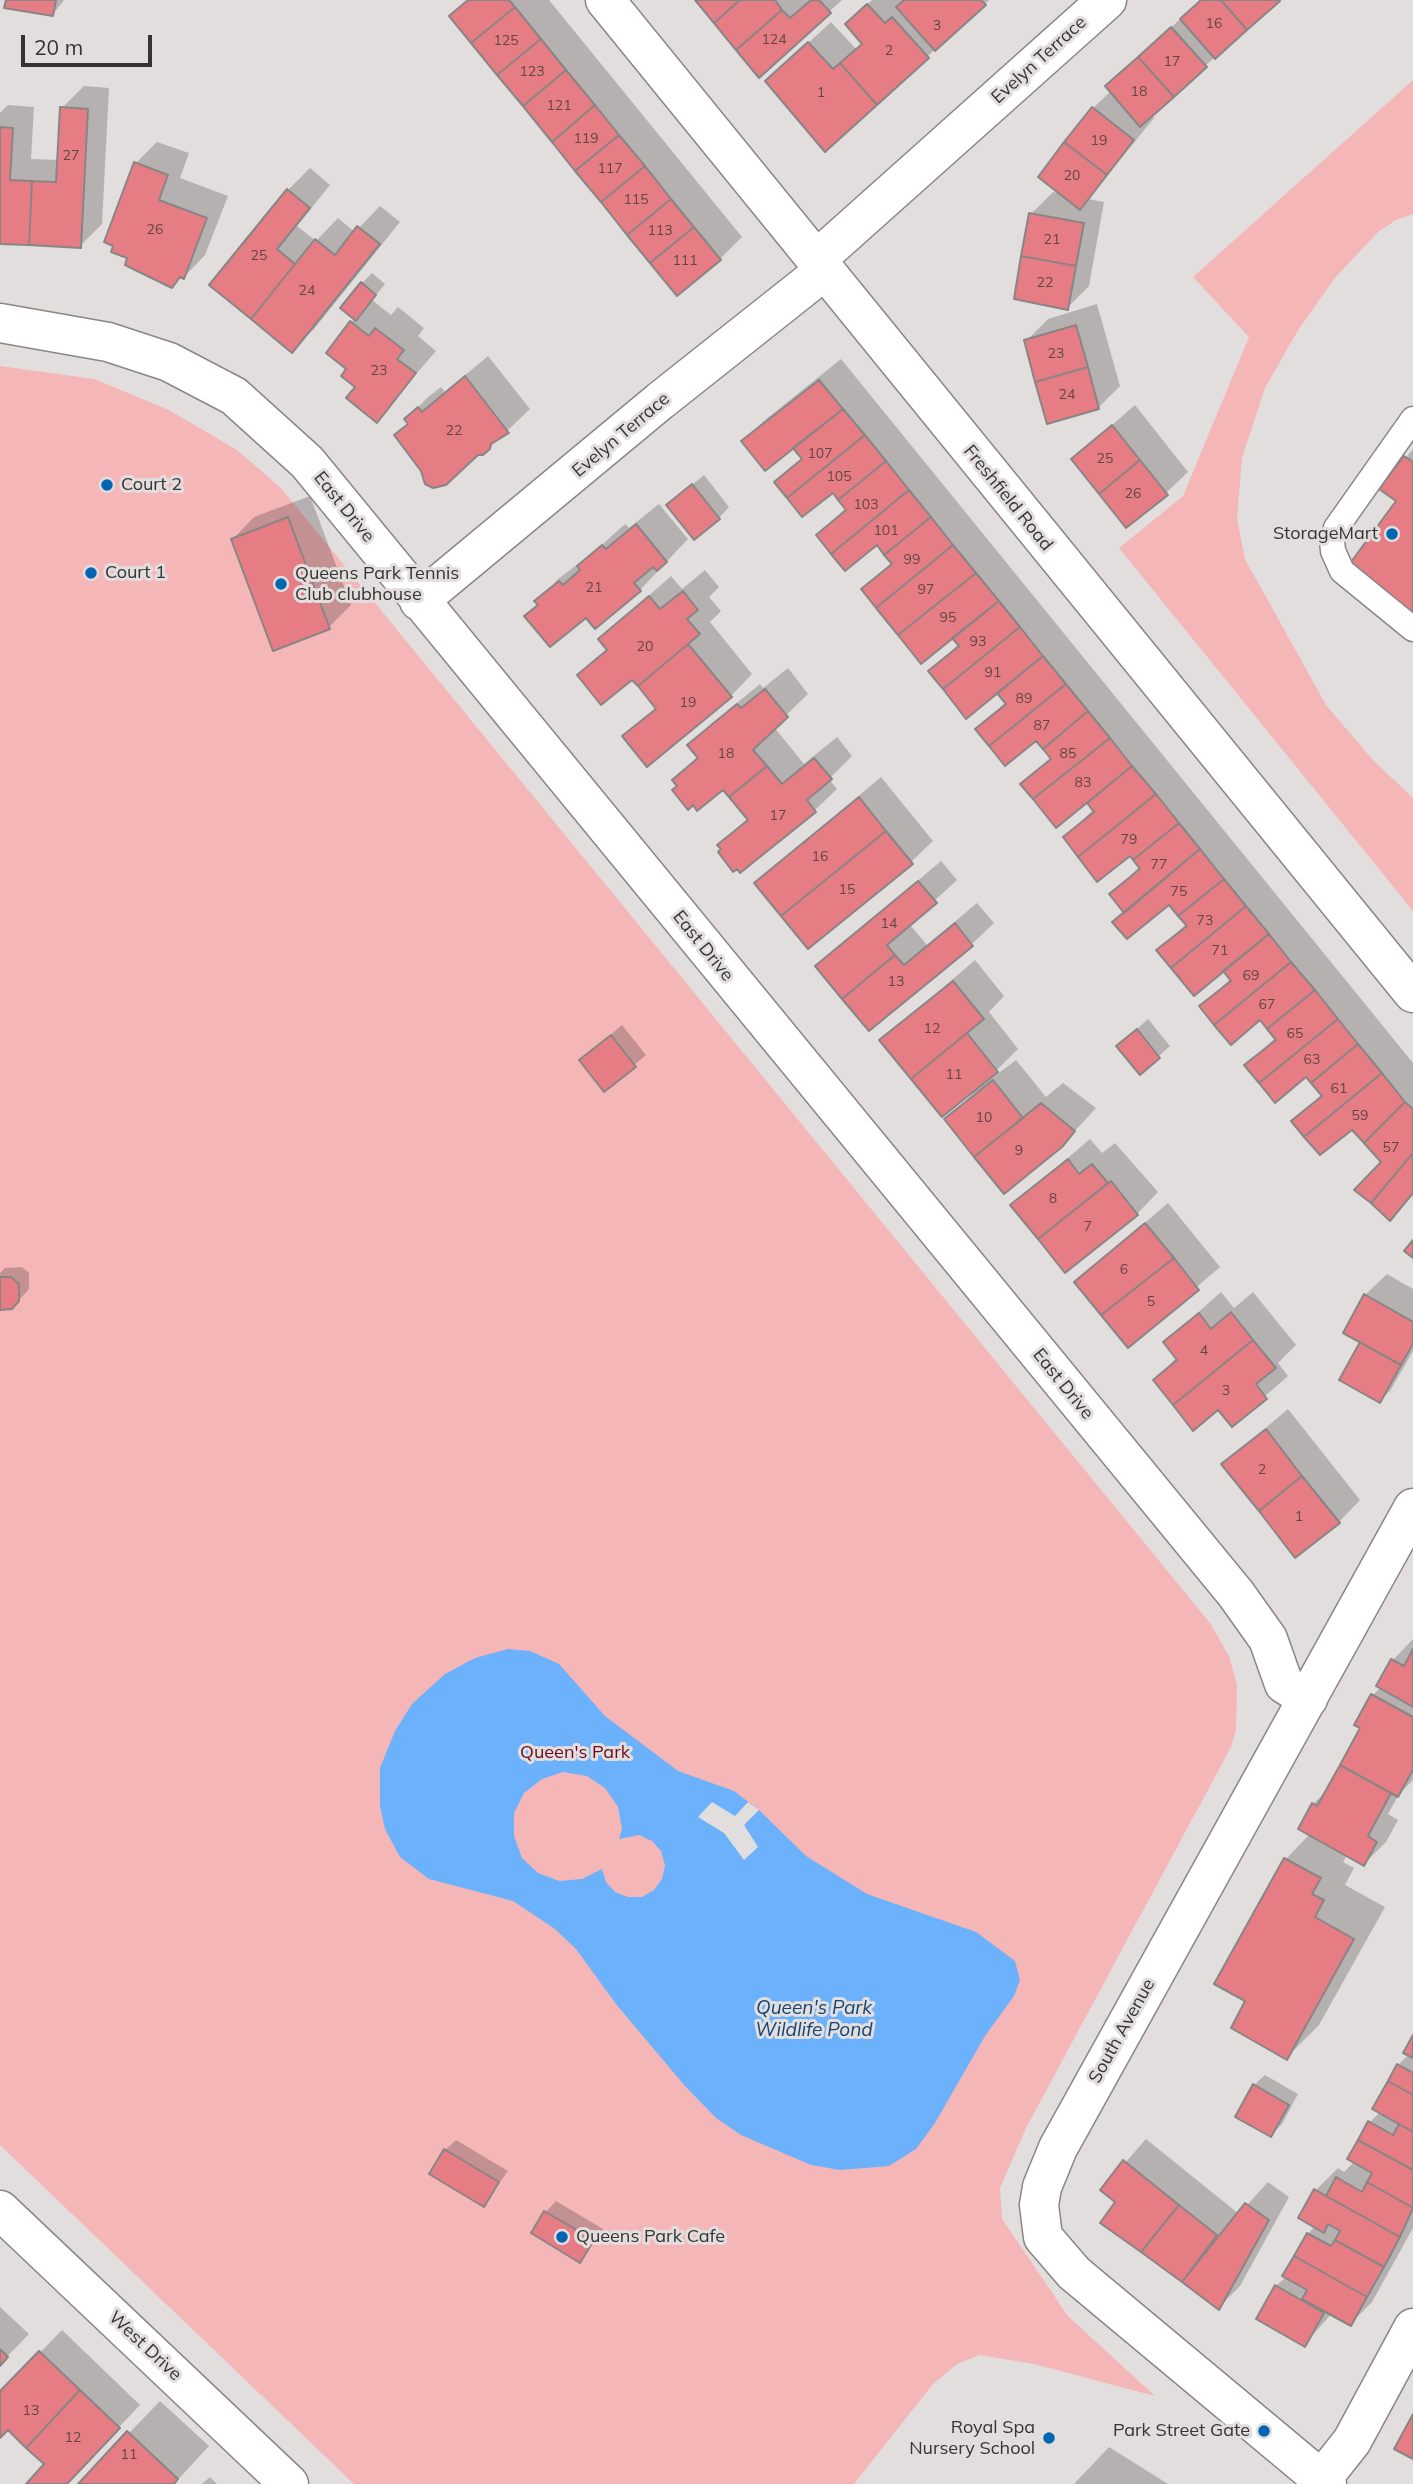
<!DOCTYPE html>
<html>
<head>
<meta charset="utf-8">
<style>
	body { margin:0 }
	#map { position:relative; width:1413px; height:2484px; overflow:hidden; background:#e3dede; font-family:Mulish,sans-serif }
	canvas { display:block }
	.scale { position:absolute; left:21px; top:35px; width:131px; height:32px; box-sizing:border-box; border:4px solid #353333; border-top:0; padding-left:9px; font-size:21px; line-height:24px; white-space:nowrap; color:#353333; -webkit-text-stroke:5px #e3dede; paint-order:stroke }
</style>
</head>
<body>
<div id="map">
<canvas width="1413" height="2484"></canvas>
<div class="scale">20 m</div>
</div>
<script>
const ctx = document.querySelector('canvas').getContext('2d');
ctx.lineJoin = 'round';
function fill(path, color) { ctx.fillStyle = color; ctx.fill(path, 'evenodd'); }
const shape = rows => new Path2D(rows.map(r => 'M' + r).join(''));
function strokePath(path, color, width, dash) { ctx.strokeStyle = color; ctx.lineWidth = width; ctx.lineCap = dash ? 'butt' : 'round'; ctx.setLineDash(dash || []); ctx.stroke(path); }
function write(font, color, halo, rows, align = 'center') {
  ctx.font = font + ' Mulish,sans-serif'; ctx.lineWidth = 6; ctx.setLineDash([]); ctx.textBaseline = 'middle'; ctx.strokeStyle = halo; ctx.fillStyle = color; for (const [text, x, y, turn = 0] of rows) {
    ctx.save(); ctx.translate(x, y); ctx.rotate((+turn || 0) * Math.PI / 180); ctx.textAlign = isNaN(turn) ? turn : align; if (halo) ctx.strokeText(text, 0, 0); ctx.fillText(text, 0, 0); ctx.restore();
  }
}
fill(shape([
	[1413,80,1413,214,1396,220,1378,232,1334,279,1297,332,1265,388,1242,458,1237,519,1245,559,1326,705,1372,759,1413,798,1413,911,1119,548,1183,496,1249,337,1193,277],
	[0,366,94,379,169,410,237,450,281,488,1210,1623,1229,1656,1237,1685,1236,1730,1231,1747,1026,2128,1000,2188,1002,2219,1068,2316,1155,2396,1034,2364,980,2355,957,2364,933,2384,854,2484,354,2484,0,2145]
]), '#f5b6b8');
fill(shape([
	[508,1649,530,1651,559,1664,605,1716,678,1771,734,1791,759,1810,806,1856,867,1894,976,1932,1015,1961,1020,1980,1014,1996,985,2036,935,2123,916,2149,889,2166,840,2170,811,2165,741,2135,716,2118,685,2086,616,2004,576,1949,555,1929,513,1901,429,1879,400,1857,385,1829,380,1805,380,1768,395,1731,412,1704,445,1674,475,1658],
	[563,1772,587,1776,605,1788,618,1807,622,1829,619,1839,639,1835,652,1841,661,1851,665,1865,662,1879,654,1890,642,1897,628,1897,615,1892,606,1882,602,1869,582,1879,559,1881,538,1873,522,1858,514,1836,514,1813,524,1793,542,1779]
]), '#6bb1fb');
fill(shape([
	[712,1802,735,1816,748,1802,759,1810,744,1825,758,1847,744,1860,724,1833,698,1817]
]), '#e3dede');
fill(shape([
	[7,0,64,0,53,14],
	[467,0,549,0,742,237,720,259,451,16],
	[697,0,842,0,760,75],
	[872,0,989,0,825,150,767,81,831,22,856,49,863,42,847,24],
	[1201,0,1278,0,1151,115,1154,118,1088,199,1104,202,1089,286,1067,308,1031,214,1053,192,1063,194,1093,108,1111,91,1107,86],
	[84,86,109,88,102,224,80,246,0,242,0,113,8,105,34,107,31,159,59,160,62,108],
	[157,142,189,153,180,178,228,196,205,255,184,277,129,257,116,245,136,163],
	[310,168,330,185,297,226,316,241,338,218,355,232,380,206,400,222,314,329,292,350,211,285,288,190],
	[372,273,385,284,372,300,391,315,398,307,424,328,418,336,436,351,376,420,349,369,351,322,356,318,362,283],
	[1097,304,1120,386,1099,407,1048,422,1026,341,1048,319],
	[488,356,530,409,489,448,423,470,396,435,409,422,407,419,428,397,441,387,445,392],
	[841,359,1413,1063,1413,1196,1390,1218,1383,1162,1353,1128,1294,1122,1322,1094,1306,1075,1247,1065,1276,1037,1260,1018,1202,1006,1231,978,1223,969,1159,950,1187,923,1169,902,1125,911,1111,894,1140,866,1130,853,1065,837,1094,809,1087,801,1023,784,1051,757,1037,738,977,730,1006,702,997,691,930,671,959,644,952,635,864,589,892,562,877,543,818,535,846,508,833,491,776,483,803,457,793,446,743,441,765,420],
	[1135,405,1188,472,1166,493,1073,459],
	[1413,449,1413,612,1398,501,1381,489],
	[704,475,729,507,719,518,668,505],
	[310,496,351,605,329,627,274,649,233,539,254,517],
	[659,504,688,539,640,590,586,615,527,616,558,579,582,561,583,562,625,524,629,528],
	[705,570,719,587,709,597,721,611,710,622,752,674,731,696,625,736,656,707,633,678,579,675,608,648,600,639,671,576,682,589],
	[788,668,808,694,774,727,804,764,837,737,852,756,829,779,837,789,815,810,741,871,720,845,748,818,723,787,679,786,674,780,698,756,690,745,711,724,760,684,763,688],
	[881,777,933,841,911,862,756,883],
	[941,861,957,880,909,924,917,933,927,945,977,903,994,923,972,944,869,1029,817,966],
	[975,960,1004,996,989,1012,1018,1049,991,1076,992,1078,1016,1060,1046,1097,1063,1083,1096,1108,1061,1146,947,1119,974,1093,972,1091,942,1115,882,1040],
	[1148,1019,1170,1046,1140,1073,1118,1046],
	[622,1025,646,1055,605,1090,581,1060],
	[1090,1139,1102,1153,1115,1143,1158,1192,1137,1214,1066,1271,1013,1205],
	[1168,1203,1220,1267,1128,1346,1076,1282],
	[22,1267,29,1273,29,1289,12,1308,0,1309,0,1273,5,1268],
	[1387,1274,1413,1289,1413,1351,1390,1391,1379,1401,1363,1342,1365,1295],
	[1221,1292,1234,1308,1253,1292,1296,1345,1278,1363,1288,1376,1232,1425,1218,1408,1155,1380,1177,1357,1165,1342],
	[1288,1409,1360,1500,1339,1522,1223,1464],
	[1413,1639,1413,1780,1399,1794,1388,1814,1398,1820,1386,1842,1364,1864,1347,1855,1343,1862,1354,1868,1345,1885,1385,1907,1319,2025,1287,2057,1248,2000,1217,1983,1286,1859,1310,1834,1313,1804,1329,1789,1362,1727,1373,1695,1381,1687,1378,1685,1393,1660],
	[1413,2039,1413,2228,1372,2302,1350,2324,1332,2313,1304,2345,1276,2286,1287,2276,1308,2234,1315,2226,1316,2190,1338,2168,1344,2172,1355,2161,1370,2122,1380,2112,1398,2065,1409,2054],
	[1265,2075,1298,2094,1282,2124,1271,2135,1254,2085],
	[1146,2139,1239,2214,1268,2182,1289,2197,1240,2286,1219,2307,1103,2223,1118,2201,1102,2189],
	[456,2140,508,2171,484,2204,445,2150],
	[556,2201,603,2229,580,2261,546,2212],
	[0,2307,29,2334,0,2364],
	[62,2330,140,2405,65,2484,28,2484,46,2464,8,2428,0,2436,0,2394],
	[160,2401,209,2446,174,2484,80,2484],
	[1109,2447,1168,2484,1074,2484],
	[210,2477,217,2484,202,2484]
]), '#0003');
const building = shape([
	[6,0,56,0,53,16,4,8,6,0],
	[468,0,509,0,515,7,471,43,449,16,468,0],
	[695,0,740,0,714,23,695,0],
	[740,0,775,0,782,10,736,50,714,23,740,0],
	[811,0,819,0,831,13,759,78,736,50,782,10,790,18,811,0],
	[904,0,981,0,986,5,935,51,896,7,904,0],
	[1201,0,1221,0,1247,30,1215,59,1180,19,1201,0],
	[1221,0,1279,0,1280,1,1247,30,1221,0],
	[867,4,885,23,892,17,929,58,877,105,840,63,862,44,845,24,867,4],
	[515,7,541,39,497,75,471,43,515,7],
	[1171,27,1207,67,1174,97,1138,57,1171,27],
	[541,39,566,70,523,106,497,75,541,39],
	[808,42,833,69,840,63,877,105,825,152,765,81,808,42],
	[1138,57,1174,97,1140,127,1105,86,1138,57],
	[566,70,595,105,552,142,523,106,566,70],
	[595,105,619,135,575,171,552,142,595,105],
	[60,107,88,109,81,248,29,245,32,181,56,182,60,107],
	[1092,107,1134,140,1107,175,1064,142,1092,107],
	[0,127,13,128,10,180,32,181,29,245,0,244,0,127],
	[619,135,645,166,601,202,575,171,619,135],
	[1064,142,1107,175,1080,210,1038,177,1064,142],
	[134,162,168,175,159,200,207,218,184,279,180,277,172,288,125,265,127,258,111,252,113,246,104,242,134,162],
	[645,166,671,199,627,235,601,202,645,166],
	[287,189,310,208,277,249,295,264,251,319,209,285,287,189],
	[671,199,694,227,650,263,627,235,671,199],
	[1029,213,1084,223,1076,266,1021,256,1029,213],
	[357,226,380,244,292,353,251,319,315,239,335,255,357,226],
	[694,227,721,260,677,296,650,263,694,227],
	[1021,256,1076,266,1068,310,1014,299,1021,256],
	[361,282,376,295,356,321,340,308,361,282],
	[350,321,369,336,375,328,404,350,397,359,416,373,377,423,346,398,355,387,341,376,346,369,326,353,350,321],
	[1076,325,1088,367,1035,382,1024,340,1076,325],
	[1088,367,1099,409,1047,424,1035,382,1088,367],
	[465,376,509,433,491,444,490,449,483,455,478,455,446,485,433,488,425,484,421,471,394,435,408,424,404,419,418,407,422,412,465,376],
	[819,380,843,409,765,471,741,441,819,380],
	[843,409,865,435,787,498,774,482,802,459,793,448,843,409],
	[1112,425,1140,460,1099,494,1071,459,1112,425],
	[865,435,886,461,838,500,833,493,802,517,787,498,865,435],
	[1404,456,1413,462,1413,615,1348,566,1396,501,1379,489,1404,456],
	[1140,460,1168,495,1126,528,1099,494,1140,460],
	[886,461,909,490,831,554,816,535,846,510,838,500,886,461],
	[692,484,720,519,694,540,666,505,692,484],
	[909,490,931,517,884,555,877,545,845,571,831,554,909,490],
	[288,517,330,629,273,651,231,539,288,517],
	[931,517,953,545,876,608,861,589,892,564,884,555,931,517],
	[636,524,667,562,657,571,653,567,634,583,641,591,595,629,586,618,550,647,524,616,538,605,534,601,559,581,563,585,580,570,577,566,602,545,606,549,636,524],
	[953,545,976,573,898,635,876,608,953,545],
	[976,573,999,601,921,664,898,635,976,573],
	[683,591,698,610,687,619,700,634,638,686,632,680,601,705,577,675,607,650,598,639,649,596,660,609,683,591],
	[999,601,1020,627,943,689,928,671,959,646,952,638,999,601],
	[1020,627,1043,656,966,719,943,689,1020,627],
	[688,644,732,697,647,767,622,736,656,709,638,686,688,644],
	[1043,656,1066,684,989,746,975,729,1006,704,997,693,1043,656],
	[1066,684,1088,711,1043,749,1036,741,1005,766,989,746,1066,684],
	[765,689,788,717,753,750,767,766,729,797,723,790,697,811,693,805,688,810,672,790,677,786,672,780,698,758,687,745,737,704,741,708,765,689],
	[1088,711,1110,738,1033,799,1020,784,1051,759,1043,749,1088,711],
	[1110,738,1132,766,1056,828,1033,799,1110,738],
	[814,758,832,779,807,800,816,812,740,873,737,869,733,872,718,852,721,849,717,845,748,820,729,797,767,766,782,784,814,758],
	[1132,766,1156,794,1078,857,1063,837,1094,812,1087,803,1132,766],
	[1156,794,1179,823,1133,860,1130,856,1097,882,1078,857,1156,794],
	[859,797,886,831,781,916,754,883,859,797],
	[1179,823,1200,849,1124,913,1109,894,1140,869,1133,860,1179,823],
	[886,831,913,864,808,949,781,916,886,831],
	[1200,849,1224,879,1178,916,1169,905,1127,939,1112,922,1200,849],
	[1224,879,1246,906,1171,968,1156,950,1187,926,1178,916,1224,879],
	[918,881,937,903,887,945,895,955,842,999,815,966,918,881],
	[1246,906,1269,934,1194,996,1171,968,1246,906],
	[955,923,973,946,869,1031,842,999,895,955,904,965,955,923],
	[1269,934,1291,962,1214,1025,1199,1006,1231,981,1223,971,1269,934],
	[1291,962,1315,990,1267,1029,1260,1020,1231,1045,1214,1025,1291,962],
	[953,981,984,1019,911,1079,879,1040,953,981],
	[1315,990,1338,1019,1259,1083,1244,1065,1276,1040,1267,1029,1315,990],
	[1338,1019,1358,1044,1311,1083,1306,1077,1275,1103,1259,1083,1338,1019],
	[1137,1029,1160,1058,1140,1075,1116,1046,1137,1029],
	[967,1033,998,1072,942,1117,911,1079,967,1033],
	[611,1035,636,1067,604,1092,579,1060,611,1035],
	[1358,1044,1382,1073,1304,1137,1291,1121,1322,1096,1311,1083,1358,1044],
	[1382,1073,1405,1102,1364,1143,1352,1130,1320,1155,1304,1137,1382,1073],
	[993,1080,1023,1118,974,1157,944,1119,993,1080],
	[1405,1102,1413,1109,1413,1153,1371,1203,1354,1190,1381,1162,1364,1143,1405,1102],
	[1041,1103,1075,1131,1062,1147,1004,1194,974,1157,1041,1103],
	[1413,1153,1413,1193,1390,1221,1371,1203,1413,1153],
	[1068,1159,1079,1174,1092,1164,1108,1183,1038,1239,1010,1205,1068,1159],
	[1111,1181,1138,1215,1065,1273,1038,1239,1111,1181],
	[1145,1223,1174,1258,1101,1315,1074,1282,1145,1223],
	[1413,1240,1413,1258,1404,1251,1413,1240],
	[1174,1258,1199,1290,1128,1348,1101,1315,1174,1258],
	[0,1277,11,1277,19,1284,19,1301,12,1309,0,1310,0,1277],
	[1364,1294,1413,1322,1413,1344,1401,1365,1343,1333,1364,1294],
	[1231,1312,1253,1340,1173,1405,1153,1380,1177,1360,1163,1342,1199,1313,1211,1329,1231,1312],
	[1253,1340,1276,1368,1256,1384,1267,1399,1232,1427,1218,1410,1193,1431,1173,1405,1253,1340],
	[1360,1342,1401,1365,1380,1403,1339,1380,1360,1342],
	[1266,1429,1302,1476,1259,1511,1221,1464,1266,1429],
	[1302,1476,1340,1523,1295,1558,1259,1511,1302,1476],
	[1413,1649,1413,1707,1376,1686,1391,1659,1404,1666,1413,1649],
	[1371,1694,1413,1717,1413,1770,1398,1797,1340,1765,1360,1728,1354,1725,1371,1694],
	[1340,1765,1391,1793,1368,1836,1377,1842,1364,1866,1298,1829,1312,1803,1317,1806,1340,1765],
	[1284,1858,1321,1878,1312,1894,1324,1900,1315,1917,1354,1939,1287,2060,1231,2028,1245,2001,1214,1984,1284,1858],
	[1413,2035,1413,2058,1403,2053,1413,2035],
	[1397,2064,1413,2073,1413,2095,1388,2081,1397,2064],
	[1388,2081,1413,2095,1413,2132,1372,2109,1388,2081],
	[1253,2084,1289,2105,1271,2137,1235,2117,1253,2084],
	[1368,2121,1393,2135,1399,2124,1413,2132,1413,2170,1358,2140,1368,2121],
	[1358,2140,1413,2170,1413,2208,1367,2182,1372,2173,1347,2159,1358,2140],
	[444,2149,499,2182,484,2207,429,2174,444,2149],
	[1123,2160,1179,2205,1141,2252,1100,2223,1115,2202,1100,2190,1123,2160],
	[1336,2177,1362,2192,1367,2182,1413,2208,1400,2237,1326,2196,1336,2177],
	[1314,2189,1400,2237,1384,2267,1335,2240,1340,2231,1328,2224,1324,2233,1298,2218,1314,2189],
	[1245,2203,1269,2220,1219,2310,1182,2282,1245,2203],
	[1179,2205,1217,2235,1182,2282,1141,2252,1179,2205],
	[544,2211,594,2240,580,2263,531,2233,544,2211],
	[1307,2233,1331,2246,1335,2240,1384,2267,1367,2297,1294,2256,1307,2233],
	[1294,2256,1367,2297,1351,2326,1302,2299,1307,2290,1282,2276,1294,2256],
	[1275,2285,1324,2313,1305,2347,1256,2319,1275,2285],
	[0,2349,8,2357,0,2366,0,2349],
	[39,2351,80,2390,26,2448,8,2430,0,2438,0,2391,39,2351],
	[80,2390,120,2428,67,2484,26,2484,44,2464,26,2448,80,2390],
	[1413,2414,1413,2459,1394,2449,1413,2414],
	[127,2431,178,2479,174,2484,78,2484,127,2431]
]);
fill(building, '#e67d84');
strokePath(building, '#898585', 2);
const lane = shape([
	[1413,419,1336,528,1332,540,1333,551,1342,571,1413,629]
]);
const street = shape([
	[605,0,1413,993],
	[816,260,1107,0],
	[0,323,108,342,169,362,234,396,307,462,1236,1594,1268,1639,1284,1684,1308,1699],
	[419,601,660,401,824,271],
	[0,2210,289,2484],
	[1318,2484,1352,2441,1413,2328],
	[1327,2484,1074,2273,1043,2237,1039,2205,1042,2187,1058,2148,1413,1508]
]);
strokePath(lane, '#8a8686', 27);
strokePath(street, '#8a8686', 41);
strokePath(lane, '#fff', 24);
strokePath(street, '#fff', 38);
for (const [x, y, r, color] of [
	[107,485,7,"#0465b2"],
	[1392,534,7,"#0465b2"],
	[91,573,7,"#0465b2"],
	[281,584,7,"#0465b2"],
	[562,2237,7,"#0465b2"],
	[1264,2431,7,"#0465b2"],
	[1049,2438,7,"#0465b2"]
]) { const dot = new Path2D(); dot.arc(x, y, r, 0, 2 * Math.PI); ctx.fillStyle = color; ctx.fill(dot); strokePath(dot, '#e3dede', 2.5); }
write('14px', '#614647', null, [
	["16",1214,24],
	["3",937,26],
	["124",774,40],
	["125",506,41],
	["2",889,51],
	["17",1172,62],
	["123",532,72],
	["18",1139,92],
	["1",821,93],
	["121",559,106],
	["119",586,139],
	["19",1099,141],
	["27",71,156],
	["117",610,169],
	["20",1072,176],
	["115",636,200],
	["26",155,230],
	["113",660,231],
	["21",1052,240],
	["25",259,256],
	["111",685,261],
	["22",1045,283],
	["24",307,291],
	["23",1056,354],
	["23",379,371],
	["24",1067,395],
	["22",454,431],
	["107",820,454],
	["25",1105,459],
	["105",839,477],
	["26",1133,494],
	["103",866,505],
	["101",886,531],
	["99",912,560],
	["21",594,588],
	["97",926,590],
	["95",948,618],
	["93",978,642],
	["20",645,647],
	["91",993,673],
	["89",1024,699],
	["19",688,703],
	["87",1042,726],
	["18",726,754],
	["85",1068,754],
	["83",1083,783],
	["17",778,816],
	["79",1129,840],
	["16",820,857],
	["77",1159,865],
	["15",847,890],
	["75",1179,892],
	["73",1205,921],
	["14",889,924],
	["71",1220,951],
	["69",1251,976],
	["13",896,982],
	["67",1267,1005],
	["12",932,1029],
	["65",1295,1034],
	["63",1312,1060],
	["11",954,1075],
	["61",1339,1089],
	["59",1360,1116],
	["10",984,1118],
	["57",1391,1148],
	["9",1019,1151],
	["8",1053,1199],
	["7",1088,1227],
	["6",1124,1270],
	["5",1151,1302],
	["4",1204,1351],
	["3",1226,1391],
	["2",1262,1470],
	["1",1299,1517],
	["13",31,2411],
	["12",73,2438],
	["11",129,2455]
]);
write('18px', '#353333', '#e3dede', [
	["Evelyn Terrace",1039,60,-42],
	["Evelyn Terrace",621,435,-40],
	["Freshfield Road",1008,498,51],
	["East Drive",344,507,51],
	["East Drive",703,946,51],
	["East Drive",1063,1384,51],
	["South Avenue",1122,2031,-61],
	["West Drive",145,2346,43]
]);
write('18px', '#353333', '#e3dede', [
	["Court 2",121,485],
	["StorageMart",1378,534,"right"],
	["Court 1",105,573],
	["Queens Park Tennis",295,574],
	["Club clubhouse",295,595],
	["Queens Park Cafe",576,2237],
	["Royal Spa",1035,2428,"right"],
	["Nursery School",1035,2449,"right"],
	["Park Street Gate",1250,2431,"right"]
], 'left');
write('18px', '#6a091f', '#e3dede', [
	["Queen's Park",575,1753]
]);
write('italic 19px', '#134574', '#e3dede', [
	["Queen's Park",814,2008],
	["Wildlife Pond",814,2030]
]);
</script>
</body>
</html>
